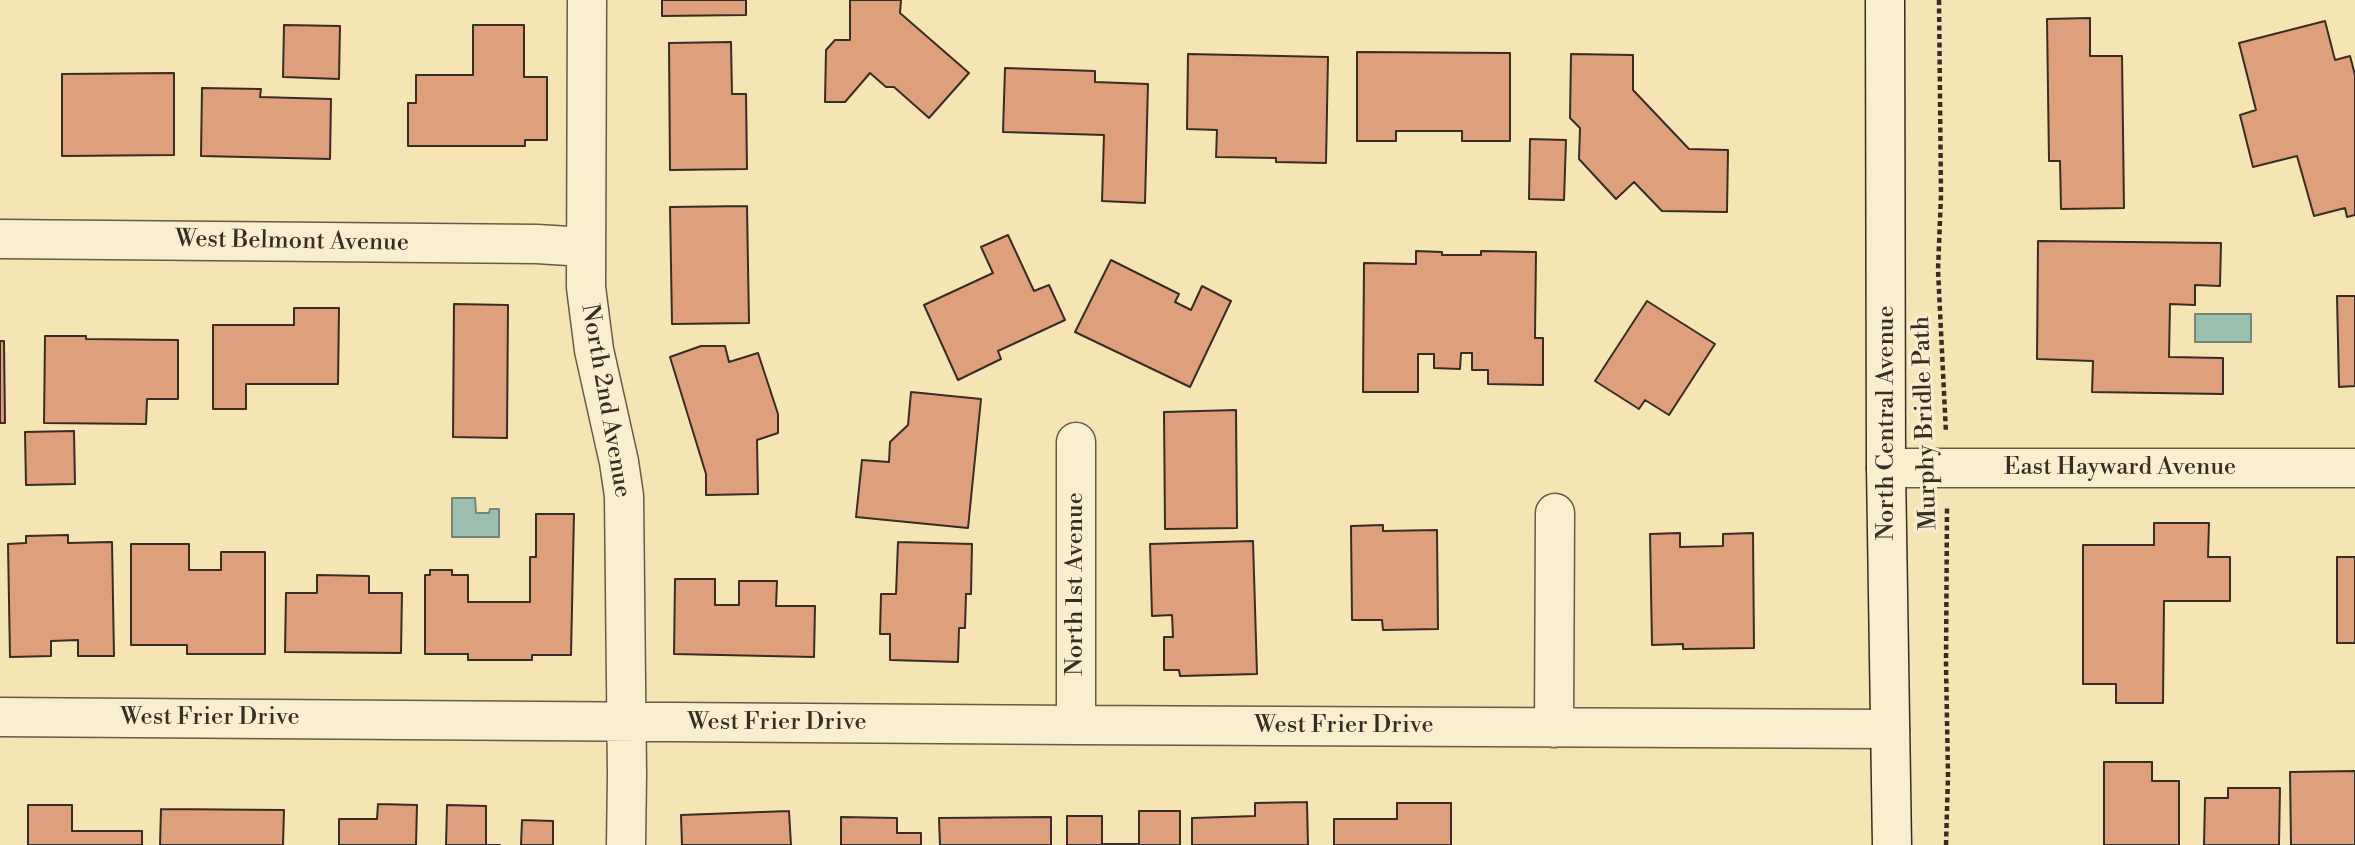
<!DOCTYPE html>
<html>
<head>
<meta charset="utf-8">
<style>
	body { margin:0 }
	canvas { display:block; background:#f6e5b4 }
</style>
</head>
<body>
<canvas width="2355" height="845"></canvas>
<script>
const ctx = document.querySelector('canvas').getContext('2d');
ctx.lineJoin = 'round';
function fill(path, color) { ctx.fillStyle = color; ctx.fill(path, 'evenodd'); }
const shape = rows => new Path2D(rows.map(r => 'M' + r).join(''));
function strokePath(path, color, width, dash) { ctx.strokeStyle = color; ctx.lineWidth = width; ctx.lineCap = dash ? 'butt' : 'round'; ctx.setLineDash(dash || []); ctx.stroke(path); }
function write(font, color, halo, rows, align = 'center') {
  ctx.font = font + ' "Libre Bodoni",serif'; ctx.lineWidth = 6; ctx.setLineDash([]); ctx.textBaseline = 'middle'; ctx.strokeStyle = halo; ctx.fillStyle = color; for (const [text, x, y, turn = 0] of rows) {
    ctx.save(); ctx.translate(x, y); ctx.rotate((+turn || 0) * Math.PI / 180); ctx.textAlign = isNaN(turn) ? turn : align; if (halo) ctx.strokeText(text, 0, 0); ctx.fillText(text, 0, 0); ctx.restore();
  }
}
const water = shape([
	[2195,314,2251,314,2251,342,2195,342,2195,314],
	[452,498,475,498,476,513,489,513,490,509,499,509,499,537,452,537,452,498]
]);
fill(water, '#9dbfb0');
strokePath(water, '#758478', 2);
const building = shape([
	[662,0,746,0,746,15,662,16,662,0],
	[850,0,901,0,900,13,969,73,929,118,894,87,886,87,870,73,845,102,825,102,826,50,835,40,850,40,850,0],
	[2090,18,2090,56,2122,56,2124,208,2061,209,2060,161,2049,161,2047,19,2090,18],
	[2325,21,2335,60,2350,56,2355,75,2355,215,2347,217,2345,208,2314,216,2297,156,2253,167,2240,115,2256,110,2239,43,2325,21],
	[284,25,340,26,339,79,283,77,284,25],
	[473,25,524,25,524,77,547,77,547,140,525,140,525,146,408,146,408,103,416,103,416,75,473,75,473,25],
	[731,42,732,94,746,94,747,169,670,170,669,43,731,42],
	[1357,52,1510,53,1510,141,1462,141,1462,131,1396,131,1396,141,1357,141,1357,52],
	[1188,54,1328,57,1326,163,1276,162,1276,158,1216,157,1217,130,1187,129,1188,54],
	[1571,54,1633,55,1633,90,1689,149,1728,150,1727,212,1662,211,1634,182,1616,199,1579,159,1580,128,1570,118,1571,54],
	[1005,68,1095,71,1095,82,1148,84,1145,203,1102,201,1104,135,1003,132,1005,68],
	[174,73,174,155,62,156,62,74,174,73],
	[202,88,261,89,260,97,331,99,330,159,201,156,202,88],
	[1530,139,1566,140,1564,200,1529,199,1530,139],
	[747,206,749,323,672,324,670,207,747,206],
	[1008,235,1034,291,1049,285,1065,320,998,351,1001,359,958,380,924,305,993,273,981,247,1008,235],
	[2038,241,2221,243,2220,286,2195,285,2195,305,2170,304,2169,357,2223,358,2223,394,2092,392,2093,361,2037,359,2038,241],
	[1416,251,1442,252,1442,255,1481,255,1481,251,1536,252,1535,338,1543,338,1543,385,1488,384,1488,370,1472,370,1472,353,1461,353,1460,369,1434,368,1434,354,1418,354,1418,392,1363,392,1364,263,1416,264,1416,251],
	[1111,260,1179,294,1175,302,1191,310,1202,286,1231,301,1190,387,1075,332,1111,260],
	[2337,296,2355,296,2355,386,2339,387,2337,296],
	[1647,301,1715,344,1669,415,1645,400,1639,409,1595,381,1647,301],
	[454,304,508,305,507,438,453,437,454,304],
	[294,308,339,308,338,384,246,384,246,409,213,409,213,325,294,325,294,308],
	[45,336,86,336,86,339,178,340,178,399,147,399,146,424,44,423,45,336],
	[0,341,4,341,5,423,0,423,0,341],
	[701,346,725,346,729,362,758,353,778,414,778,433,757,440,758,494,706,495,706,474,670,357,701,346],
	[911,392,981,399,968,528,856,517,862,460,889,462,890,442,908,425,911,392],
	[1236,410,1237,528,1165,529,1164,412,1236,410],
	[74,431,75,484,26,485,25,432,74,431],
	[536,514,574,514,571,655,532,655,532,660,468,660,468,654,425,654,425,575,430,575,430,570,452,570,452,575,468,575,468,602,530,602,530,557,536,557,536,514],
	[2154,523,2209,523,2208,557,2230,557,2230,601,2164,601,2163,703,2116,703,2116,684,2083,684,2083,545,2154,545,2154,523],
	[1383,525,1383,531,1437,530,1438,629,1383,630,1382,620,1352,620,1351,526,1383,525],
	[1680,533,1680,547,1723,546,1723,534,1753,533,1754,648,1683,649,1683,644,1652,645,1650,534,1680,533],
	[68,535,68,543,112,542,114,656,78,656,78,640,51,641,51,656,10,657,8,544,26,543,26,536,68,535],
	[1253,541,1257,674,1180,676,1179,670,1164,670,1164,637,1173,637,1172,615,1152,616,1150,544,1253,541],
	[898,542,972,544,971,594,966,594,965,628,959,628,958,662,890,660,890,634,880,634,881,594,896,594,898,542],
	[131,544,189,544,189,570,221,570,221,552,265,552,265,654,187,654,187,645,131,645,131,544],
	[2337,557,2355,557,2355,643,2337,643,2337,557],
	[317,575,369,576,369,593,402,593,401,653,285,652,286,593,317,593,317,575],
	[675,579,715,579,715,605,739,605,739,581,777,581,776,606,815,606,814,657,674,654,675,579],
	[2104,762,2152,762,2152,781,2179,781,2179,845,2104,845,2104,762],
	[2355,771,2355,845,2291,845,2290,772,2355,771],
	[2228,788,2280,788,2279,845,2204,845,2205,798,2228,798,2228,788],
	[1307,802,1308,845,1192,845,1192,818,1255,816,1255,803,1307,802],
	[1397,803,1451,803,1451,845,1334,845,1334,819,1397,819,1397,803],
	[378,804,417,805,416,845,339,845,339,819,377,819,378,804],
	[28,805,72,805,72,831,142,831,142,845,28,845,28,805],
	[447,805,486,806,486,845,500,845,446,845,447,805],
	[161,809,284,810,283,845,160,845,161,809],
	[789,811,791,845,682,845,681,815,789,811],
	[1139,811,1180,811,1180,845,1067,845,1067,816,1102,816,1102,844,1139,844,1139,811],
	[841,817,897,818,897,833,921,833,921,845,841,845,841,817],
	[1051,817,1051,845,940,845,939,818,1051,817],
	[522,820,553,821,553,845,521,845,522,820]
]);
fill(building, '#dea07c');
strokePath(building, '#392c24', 2);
const street = shape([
	[587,0,586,287,594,350,619,462,624,496,627,775,626,845],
	[0,239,537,244,585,247],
	[1886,468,2355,468],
	[0,717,1076,725,1890,729],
	[1076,725,1076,442],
	[1554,728,1555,513]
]);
const secondary = shape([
	[1885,0,1886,468,1892,845]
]);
strokePath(street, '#685a48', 41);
strokePath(secondary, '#392c24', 41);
strokePath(shape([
	[1939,0,1941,195,1938,270,1946,433],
	[1946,845,1948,775,1946,665,1947,505]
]), '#392c24', 4.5, [5, 3.5]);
strokePath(street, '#f9eece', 38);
strokePath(secondary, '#f9eece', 38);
write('24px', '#392c24', '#f9eece', [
	["West Belmont Avenue",292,242,1],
	["North 2nd Avenue",605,401,80],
	["North Central Avenue",1887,423,-90],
	["Murphy Bridle Path",1926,423,-92],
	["East Hayward Avenue",2120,468],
	["North 1st Avenue",1076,584,-90],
	["West Frier Drive",210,718],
	["West Frier Drive",777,723],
	["West Frier Drive",1344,726]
]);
</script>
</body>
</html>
